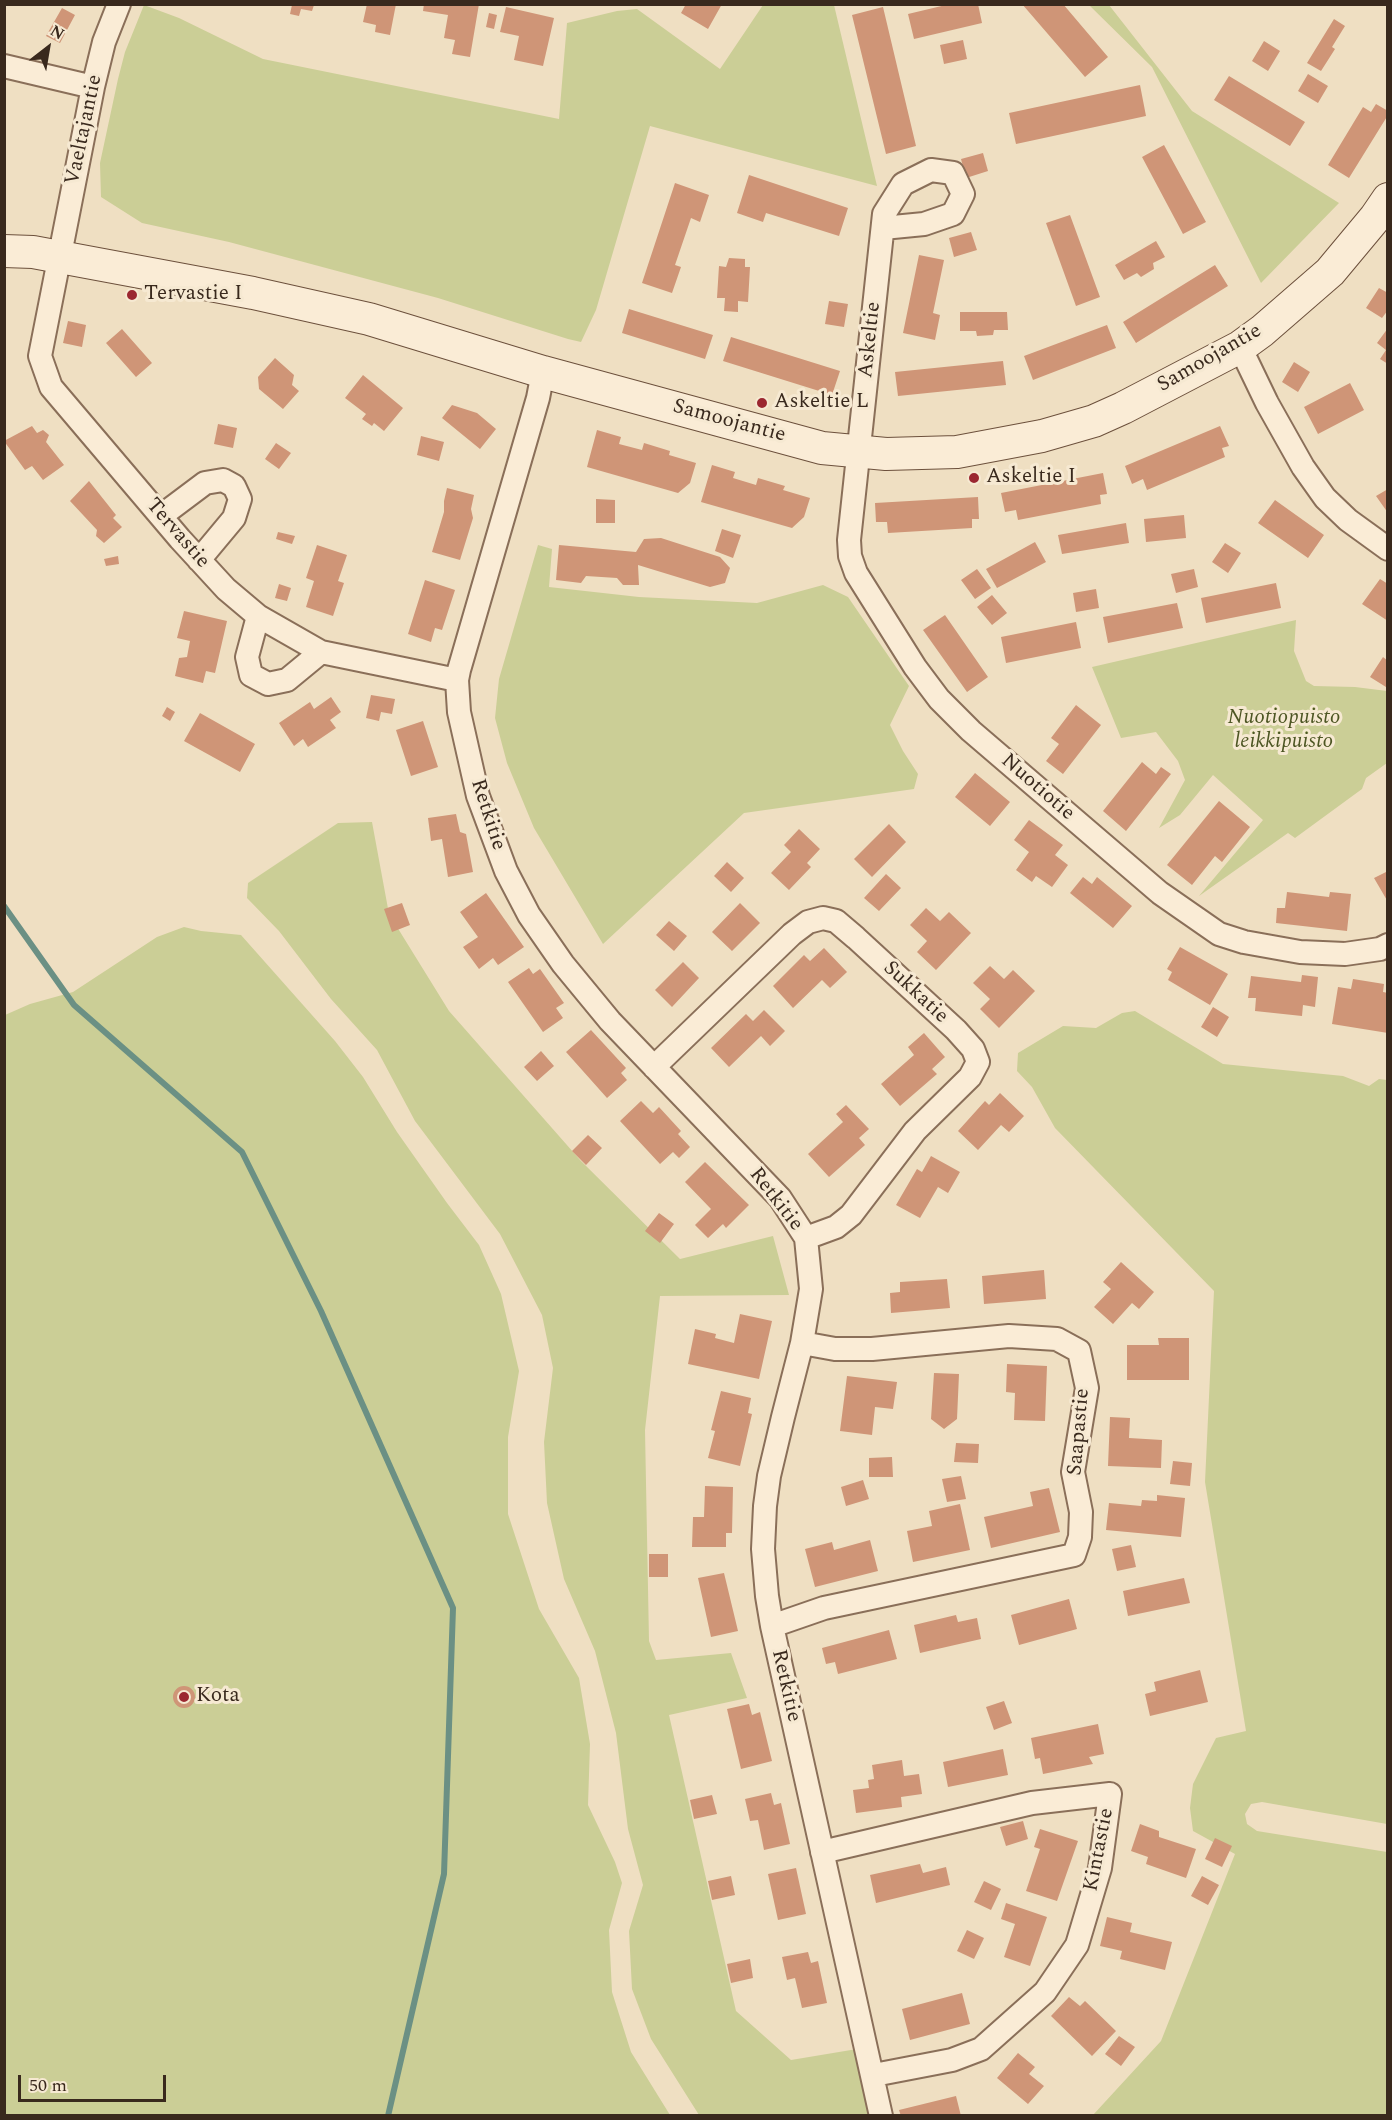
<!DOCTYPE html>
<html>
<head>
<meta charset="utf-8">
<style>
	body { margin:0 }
	#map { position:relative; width:1392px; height:2120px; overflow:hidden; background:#efdfc2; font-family:Spectral,serif }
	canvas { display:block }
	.frame { position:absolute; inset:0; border:6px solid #39291d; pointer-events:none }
	.north { position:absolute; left:18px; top:18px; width:60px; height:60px; -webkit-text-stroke:4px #f6e9d2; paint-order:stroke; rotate:31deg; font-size:16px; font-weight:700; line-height:24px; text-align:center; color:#39291d }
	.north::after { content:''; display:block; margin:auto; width:21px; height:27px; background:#39291d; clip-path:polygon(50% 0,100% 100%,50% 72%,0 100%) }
	.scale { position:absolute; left:18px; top:2075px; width:148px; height:27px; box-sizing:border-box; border:3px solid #39291d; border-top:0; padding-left:8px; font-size:18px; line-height:21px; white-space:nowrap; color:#39291d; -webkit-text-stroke:4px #f6e9d2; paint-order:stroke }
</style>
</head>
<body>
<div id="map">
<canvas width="1392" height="2120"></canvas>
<div class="frame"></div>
<div class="north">N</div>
<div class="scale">50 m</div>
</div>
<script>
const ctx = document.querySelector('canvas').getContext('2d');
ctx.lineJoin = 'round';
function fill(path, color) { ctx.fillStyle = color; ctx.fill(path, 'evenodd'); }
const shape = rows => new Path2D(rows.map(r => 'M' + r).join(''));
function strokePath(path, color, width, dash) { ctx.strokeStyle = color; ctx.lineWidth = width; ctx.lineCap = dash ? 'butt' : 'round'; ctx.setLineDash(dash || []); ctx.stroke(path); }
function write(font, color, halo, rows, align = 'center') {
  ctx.font = font + ' Spectral,serif'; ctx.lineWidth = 6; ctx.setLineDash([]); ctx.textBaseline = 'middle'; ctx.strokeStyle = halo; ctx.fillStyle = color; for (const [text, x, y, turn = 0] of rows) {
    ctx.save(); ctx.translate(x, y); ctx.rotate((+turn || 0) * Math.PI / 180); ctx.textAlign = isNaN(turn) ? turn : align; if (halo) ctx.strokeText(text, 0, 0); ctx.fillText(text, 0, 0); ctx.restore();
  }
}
fill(shape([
	[144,5,179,18,263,59,559,119,567,23,617,11,637,9,720,69,763,5,834,5,877,186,650,126,596,310,581,342,568,339,438,298,229,242,142,223,101,197,100,163,118,79,125,52],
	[1089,5,1109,5,1192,111,1339,203,1261,283,1152,67],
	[538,545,552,549,549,587,639,597,757,603,823,585,848,597,909,686,890,725,903,751,918,774,914,789,744,813,603,944,534,828,507,763,495,718,499,679],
	[1296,620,1294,651,1306,681,1314,686,1355,687,1387,691,1387,763,1366,778,1362,789,1295,838,1288,833,1199,896,1263,820,1213,775,1180,815,1159,828,1185,780,1178,761,1156,732,1121,738,1092,667],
	[372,822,389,914,449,1011,581,1161,680,1259,773,1236,789,1295,660,1296,645,1430,649,1641,656,1660,731,1653,747,1698,669,1715,736,2011,791,2060,857,2049,869,2115,699,2115,651,2039,632,1989,629,1931,643,1885,628,1829,616,1733,595,1651,564,1579,547,1503,544,1442,553,1368,542,1315,500,1234,415,1121,377,1050,331,999,279,931,247,898,248,883,338,823],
	[184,927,201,931,241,935,335,1041,363,1077,397,1132,447,1203,479,1245,501,1294,519,1371,508,1437,508,1514,539,1609,579,1678,590,1744,588,1805,615,1862,622,1883,609,1930,612,1992,631,2052,670,2115,5,2115,5,1015,30,1004,73,992,157,937],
	[1135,1011,1223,1064,1343,1076,1369,1086,1379,1079,1387,1080,1387,1824,1262,1802,1251,1804,1245,1814,1247,1824,1257,1831,1387,1852,1387,2115,1093,2115,1161,2041,1235,1854,1193,1831,1190,1808,1193,1784,1216,1738,1246,1731,1205,1482,1214,1291,1055,1128,1032,1087,1017,1071,1018,1053,1063,1026,1096,1028,1122,1013]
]), '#cbce96');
strokePath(shape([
	[4,906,74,1005,242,1152,321,1311,453,1608,444,1874,388,2116]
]), '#6b9084', 6);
fill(shape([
	[367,4,396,4,390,35,375,32,376,25,363,22],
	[424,4,479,4,470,57,452,54,455,40,444,38,448,15,423,11],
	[686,4,722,4,708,29,681,13],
	[950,4,978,4,982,23,914,39,908,14],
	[1022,4,1063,4,1108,57,1085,77],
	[292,5,314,5,312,11,301,9,299,16,290,14],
	[506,7,554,18,543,66,514,60,519,36,500,32],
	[883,7,916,146,886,154,852,15],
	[62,8,75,15,60,43,46,36],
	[489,13,497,15,494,29,486,27],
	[1334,19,1345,26,1332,47,1335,49,1321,71,1307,63],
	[963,40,967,59,944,64,940,45],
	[1264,41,1280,51,1268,71,1252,61],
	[1308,74,1328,86,1318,103,1298,91],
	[1229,76,1305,122,1290,146,1214,100],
	[1140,85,1146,116,1016,144,1009,113],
	[1376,104,1388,111,1388,115,1349,178,1328,165,1363,107,1371,112],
	[1164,145,1206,222,1183,234,1142,157],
	[983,153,988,171,966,178,961,159],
	[749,175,848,208,839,236,766,213,763,222,737,213],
	[675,183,709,195,700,222,691,218,675,265,681,267,672,293,642,283],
	[1070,215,1100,297,1076,306,1046,223],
	[971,232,977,250,954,257,949,238],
	[1156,241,1165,257,1153,263,1154,269,1141,277,1137,273,1124,280,1115,265],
	[919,255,944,260,933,313,940,315,935,340,903,333],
	[729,258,745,259,745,267,750,267,748,302,738,301,738,312,724,311,725,298,717,298,719,266,726,267],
	[1215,265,1228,286,1136,343,1123,322],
	[1379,288,1388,293,1388,310,1382,318,1366,308],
	[829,301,848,304,844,327,825,324],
	[629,309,713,335,705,359,622,333],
	[960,312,1007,312,1008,330,994,330,993,335,977,336,976,331,960,331],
	[68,321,86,325,82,347,63,343],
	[1107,325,1116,348,1033,380,1024,356],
	[1388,328,1388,364,1380,359,1386,350,1377,343],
	[122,329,152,363,136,377,106,343],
	[731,337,840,371,832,395,723,361],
	[275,358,294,375,292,385,299,391,283,409,259,389,258,377],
	[1003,361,1006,385,898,396,895,372],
	[1294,362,1310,372,1298,392,1282,382],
	[363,375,403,408,384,431,374,423,372,426,362,419,366,414,345,398],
	[1350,383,1364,410,1318,434,1304,407],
	[452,405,477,413,496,429,480,449,442,418],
	[218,424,237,428,233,448,214,444],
	[32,426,37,433,43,430,49,435,46,442,64,465,43,480,32,466,25,470,4,441],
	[1220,426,1229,446,1222,448,1225,457,1147,490,1143,479,1132,484,1125,466],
	[597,430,621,437,619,444,642,450,644,443,670,451,669,455,696,463,690,483,678,493,587,467],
	[421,436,444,442,439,461,417,455],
	[276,443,291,453,279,469,265,459],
	[712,465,735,472,733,478,756,485,758,478,785,486,783,490,810,498,804,517,792,528,701,502],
	[1103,473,1107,494,1100,495,1101,504,1018,520,1016,510,1005,512,1001,493],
	[89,481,116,515,113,518,122,527,104,543,96,536,97,530,70,501],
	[447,488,474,495,471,509,473,518,460,560,432,552,444,512,444,501],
	[1388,489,1388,513,1376,496],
	[978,497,979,519,972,519,972,528,888,533,887,522,876,522,875,503],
	[596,499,615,500,615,523,596,523],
	[1275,500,1324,535,1308,558,1258,523],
	[1184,515,1186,538,1146,542,1144,519],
	[1126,523,1129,543,1062,554,1058,535],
	[722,529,741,535,733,558,715,551],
	[278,532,295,536,292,544,276,539],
	[661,538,720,557,730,568,725,583,710,587,638,565,639,585,623,585,617,578,586,576,581,583,556,580,559,545,636,552,644,539],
	[1035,542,1046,562,997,588,986,569],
	[1225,543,1241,553,1228,573,1212,562],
	[317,545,347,555,338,581,344,583,333,616,306,607,314,581,306,578],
	[118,556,119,564,106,566,104,559],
	[977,569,991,588,975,599,961,580],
	[1194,569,1198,587,1176,593,1171,574],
	[1380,579,1388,584,1388,621,1362,604],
	[425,580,455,590,442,630,435,628,431,642,408,634],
	[1276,583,1281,608,1206,623,1201,598],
	[279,584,291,588,287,601,275,598],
	[1096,589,1099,608,1076,612,1073,593],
	[992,595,1007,613,992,625,977,607],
	[1177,603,1183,628,1108,643,1103,617],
	[184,611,227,621,215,673,206,671,203,683,175,676,179,658,187,657,190,641,177,638],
	[945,615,988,677,967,692,923,630],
	[1076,622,1081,648,1006,663,1001,637],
	[1383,657,1388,661,1386,687,1370,677],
	[371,695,395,699,392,714,381,712,379,721,366,718],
	[331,697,341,712,330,720,336,728,308,747,303,739,294,746,279,723,310,702,314,709],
	[1076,705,1101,725,1063,774,1046,761,1059,744,1051,738],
	[167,707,175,712,170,721,162,716],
	[200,713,255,744,240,772,184,741],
	[423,721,438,767,411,776,396,730],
	[1142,762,1156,774,1161,767,1171,774,1126,831,1103,811],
	[975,773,1010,802,990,826,955,797],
	[1219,801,1250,827,1222,862,1215,856,1192,885,1167,865],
	[456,814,460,832,466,834,473,872,448,877,442,839,431,841,428,818],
	[1029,820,1063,845,1055,855,1068,865,1052,887,1036,876,1032,882,1016,870,1029,852,1014,840],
	[889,824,906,842,872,877,854,859],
	[799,829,820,849,807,863,811,867,789,890,771,873,791,852,784,845],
	[727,862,744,878,731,892,714,876],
	[1388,871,1388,902,1374,878],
	[886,874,901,888,879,911,864,898],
	[1083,877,1092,884,1097,877,1132,906,1113,928,1070,893],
	[1287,892,1329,897,1330,892,1351,894,1347,931,1276,923,1277,908,1285,908],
	[486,893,524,947,498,965,493,958,479,969,463,947,478,937,460,912],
	[402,903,410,925,392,932,384,909],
	[740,903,760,923,732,951,712,932],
	[926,908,940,921,949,912,971,933,936,970,917,952,927,941,910,925],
	[669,921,687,936,674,951,656,935],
	[1180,947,1228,974,1210,1005,1168,980,1172,972,1167,969],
	[824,948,847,972,830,988,822,980,793,1008,773,986,804,955,810,961],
	[683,962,699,978,672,1007,655,990],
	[990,966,1004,979,1013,970,1035,991,999,1028,980,1009,990,999,973,983],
	[529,968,533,974,540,969,564,1003,556,1008,563,1018,543,1032,508,982],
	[1302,975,1318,977,1315,1007,1303,1005,1302,1016,1255,1011,1256,998,1248,998,1251,976,1301,982],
	[1353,979,1384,984,1383,992,1388,993,1388,1033,1332,1024,1338,987,1351,989],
	[1213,1007,1229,1017,1217,1037,1201,1027],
	[764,1010,785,1031,770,1046,761,1036,729,1067,711,1048,746,1014,753,1021],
	[591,1030,626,1068,621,1073,627,1080,607,1098,566,1052],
	[924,1033,945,1057,932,1069,937,1074,900,1106,881,1084,914,1055,908,1047],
	[541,1051,554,1066,537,1081,524,1067],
	[1000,1093,1024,1116,1009,1132,1001,1125,978,1150,958,1131,985,1101,989,1105],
	[641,1101,653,1113,659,1107,681,1131,678,1134,690,1147,679,1158,673,1152,660,1164,620,1121],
	[846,1105,869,1129,859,1138,865,1145,829,1177,808,1154,843,1122,836,1114],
	[588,1135,602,1148,586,1165,572,1151],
	[931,1156,960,1172,948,1193,938,1187,920,1218,896,1205,917,1169,922,1172],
	[705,1162,749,1205,726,1228,723,1224,708,1238,695,1225,711,1209,685,1182],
	[659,1213,674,1224,660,1243,645,1231],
	[1121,1262,1154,1292,1139,1309,1132,1303,1113,1324,1094,1307,1111,1289,1103,1282],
	[1044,1270,1046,1299,984,1304,982,1276],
	[947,1279,950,1308,891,1313,890,1293,900,1292,900,1282],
	[740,1314,772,1321,759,1379,688,1364,695,1329,716,1334,715,1338,734,1343],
	[1158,1338,1189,1338,1189,1380,1127,1380,1127,1345,1159,1345],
	[1007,1364,1047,1366,1045,1421,1014,1420,1015,1393,1006,1392],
	[934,1373,959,1374,957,1419,944,1429,931,1419],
	[847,1376,897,1382,893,1409,875,1407,872,1435,840,1431],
	[721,1391,751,1398,748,1413,752,1414,740,1466,708,1458,715,1431,711,1430],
	[1110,1417,1130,1418,1129,1438,1162,1440,1161,1468,1108,1466],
	[956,1443,979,1444,978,1463,954,1462],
	[892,1457,893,1477,869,1477,869,1458],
	[1173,1461,1192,1463,1190,1486,1170,1484],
	[961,1476,966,1499,947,1502,942,1479],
	[863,1480,869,1499,846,1506,841,1487],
	[705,1486,733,1487,732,1533,726,1533,726,1547,692,1547,693,1517,704,1517],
	[1049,1488,1060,1532,991,1548,984,1517,1033,1506,1030,1492],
	[1157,1495,1185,1498,1181,1537,1106,1530,1109,1503,1141,1506,1142,1500,1157,1501],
	[960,1504,970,1550,913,1562,907,1531,932,1526,929,1511],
	[870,1540,878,1571,815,1587,805,1549,832,1542,834,1550],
	[1131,1545,1136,1567,1117,1571,1112,1549],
	[649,1554,668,1554,668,1577,649,1577],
	[724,1573,738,1631,711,1637,698,1578],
	[1184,1578,1190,1603,1128,1616,1123,1591],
	[1069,1599,1077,1629,1019,1645,1011,1615],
	[956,1615,958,1622,977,1618,981,1639,920,1653,914,1625],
	[889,1630,897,1659,838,1674,835,1662,826,1664,822,1648],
	[1200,1670,1208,1702,1150,1716,1145,1694,1156,1691,1154,1682],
	'173 1697a11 11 0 1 1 22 0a11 11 0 1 1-22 0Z',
	[1004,1701,1012,1723,994,1730,986,1707],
	[749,1704,752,1715,760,1712,772,1761,741,1769,727,1709],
	[1098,1724,1104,1754,1089,1757,1093,1764,1043,1774,1040,1758,1035,1759,1031,1738],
	[1003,1749,1008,1775,948,1787,943,1762],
	[902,1760,904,1776,919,1774,922,1794,901,1797,902,1807,856,1813,853,1790,869,1788,868,1780,874,1779,872,1765],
	[771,1793,774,1805,781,1803,790,1844,764,1850,758,1820,750,1821,745,1799],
	[712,1795,717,1814,694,1819,690,1800],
	[1023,1821,1028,1839,1006,1846,1000,1827],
	[1140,1824,1159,1831,1159,1837,1196,1849,1186,1878,1146,1864,1148,1857,1131,1851],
	[1040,1829,1078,1841,1057,1901,1026,1891,1040,1849,1034,1847],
	[1215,1838,1232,1846,1222,1867,1205,1859],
	[920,1864,923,1873,946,1867,950,1885,876,1903,870,1875],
	[796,1868,806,1914,778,1920,768,1874],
	[731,1876,735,1895,712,1900,708,1881],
	[1202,1876,1219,1885,1208,1905,1191,1896],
	[984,1881,1001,1889,991,1910,974,1902],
	[1006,1903,1047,1917,1030,1966,1004,1957,1015,1924,1001,1919],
	[1107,1917,1132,1923,1130,1932,1172,1942,1165,1970,1120,1959,1122,1951,1100,1946],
	[967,1930,984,1938,974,1959,957,1951],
	[808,1952,811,1963,818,1961,827,2003,802,2008,795,1978,787,1980,782,1957],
	[750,1959,753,1978,731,1983,727,1964],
	[962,1993,970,2024,910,2040,902,2009],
	[1069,1997,1080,2006,1085,2001,1116,2031,1092,2056,1051,2016],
	[1119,2036,1135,2047,1121,2066,1105,2054],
	[1018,2053,1035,2067,1029,2074,1044,2086,1028,2104,997,2078],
	[956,2096,961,2116,901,2116,899,2110]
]), '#cf9577');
const street = shape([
	[119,4,104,42,93,87,40,356,51,387,180,539,226,589,258,616,321,652,457,680],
	[4,66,93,87],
	[883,228,924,224,953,214,963,194,953,173,931,170,903,184,884,214,849,540,850,556,856,573,915,667,939,699,971,731,1160,893,1219,934,1244,942,1300,952,1345,954,1380,949,1388,945],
	[1240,347,1267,403,1303,467,1325,498,1348,520,1388,549],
	[543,372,538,398,459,670,457,680,459,712,478,796,506,871,529,915,563,964,610,1021,780,1198,806,1238,811,1289,802,1343,783,1417,769,1476,765,1506,763,1549,767,1596,772,1626,881,2116],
	[161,516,205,483,223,480,234,486,240,499,234,518,199,560],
	[258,616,247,657,251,675,268,684,287,680,321,652],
	[654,1067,792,934,808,922,823,918,836,921,856,938,956,1030,973,1049,978,1062,970,1077,915,1131,851,1215,836,1227,806,1238],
	[772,1626,824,1608,1074,1555,1080,1537,1081,1512,1073,1472,1087,1388,1079,1351,1057,1339,1009,1336,872,1349,835,1349,802,1343],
	[822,1852,1032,1803,1110,1794,1100,1868,1077,1945,1045,1992,981,2049,952,2060,874,2075]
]);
const secondary = shape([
	[4,251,33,252,253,293,369,319,543,372,822,448,886,454,957,452,1042,436,1094,421,1123,408,1240,347,1262,331,1330,272,1375,218,1388,199]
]);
strokePath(street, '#8a6f59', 26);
strokePath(secondary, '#6c503c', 34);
strokePath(street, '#faecd6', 22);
strokePath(secondary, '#faecd6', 32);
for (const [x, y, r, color] of [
	[132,295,6,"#9b2730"],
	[762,403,6,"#9b2730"],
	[974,478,6,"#9b2730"],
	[184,1697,6,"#9b2730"]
]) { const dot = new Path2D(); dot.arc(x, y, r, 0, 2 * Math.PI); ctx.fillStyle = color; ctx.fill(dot); strokePath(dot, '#f6e9d2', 2); }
write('21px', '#39291d', '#f6e9d2', [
	["Vaeltajantie",85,130,-78],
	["Askeltie",871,340,-84],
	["Samoojantie",1210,359,-30],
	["Samoojantie",729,422,15],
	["Tervastie",177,534,49],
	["Nuotiotie",1037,788,41],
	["Retkitie",487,815,72],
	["Sukkatie",915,993,43],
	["Retkitie",775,1200,52],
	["Saapastie",1080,1432,-85],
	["Retkitie",785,1686,77],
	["Kintastie",1100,1850,-79]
]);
write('21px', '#39291d', '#f6e9d2', [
	["Tervastie I",144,295],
	["Askeltie L",774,403],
	["Askeltie I",986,478],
	["Kota",196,1697]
], 'left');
write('italic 21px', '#4d5623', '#f6e9d2', [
	["Nuotiopuisto",1284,719],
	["leikkipuisto",1284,743]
]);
</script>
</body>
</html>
